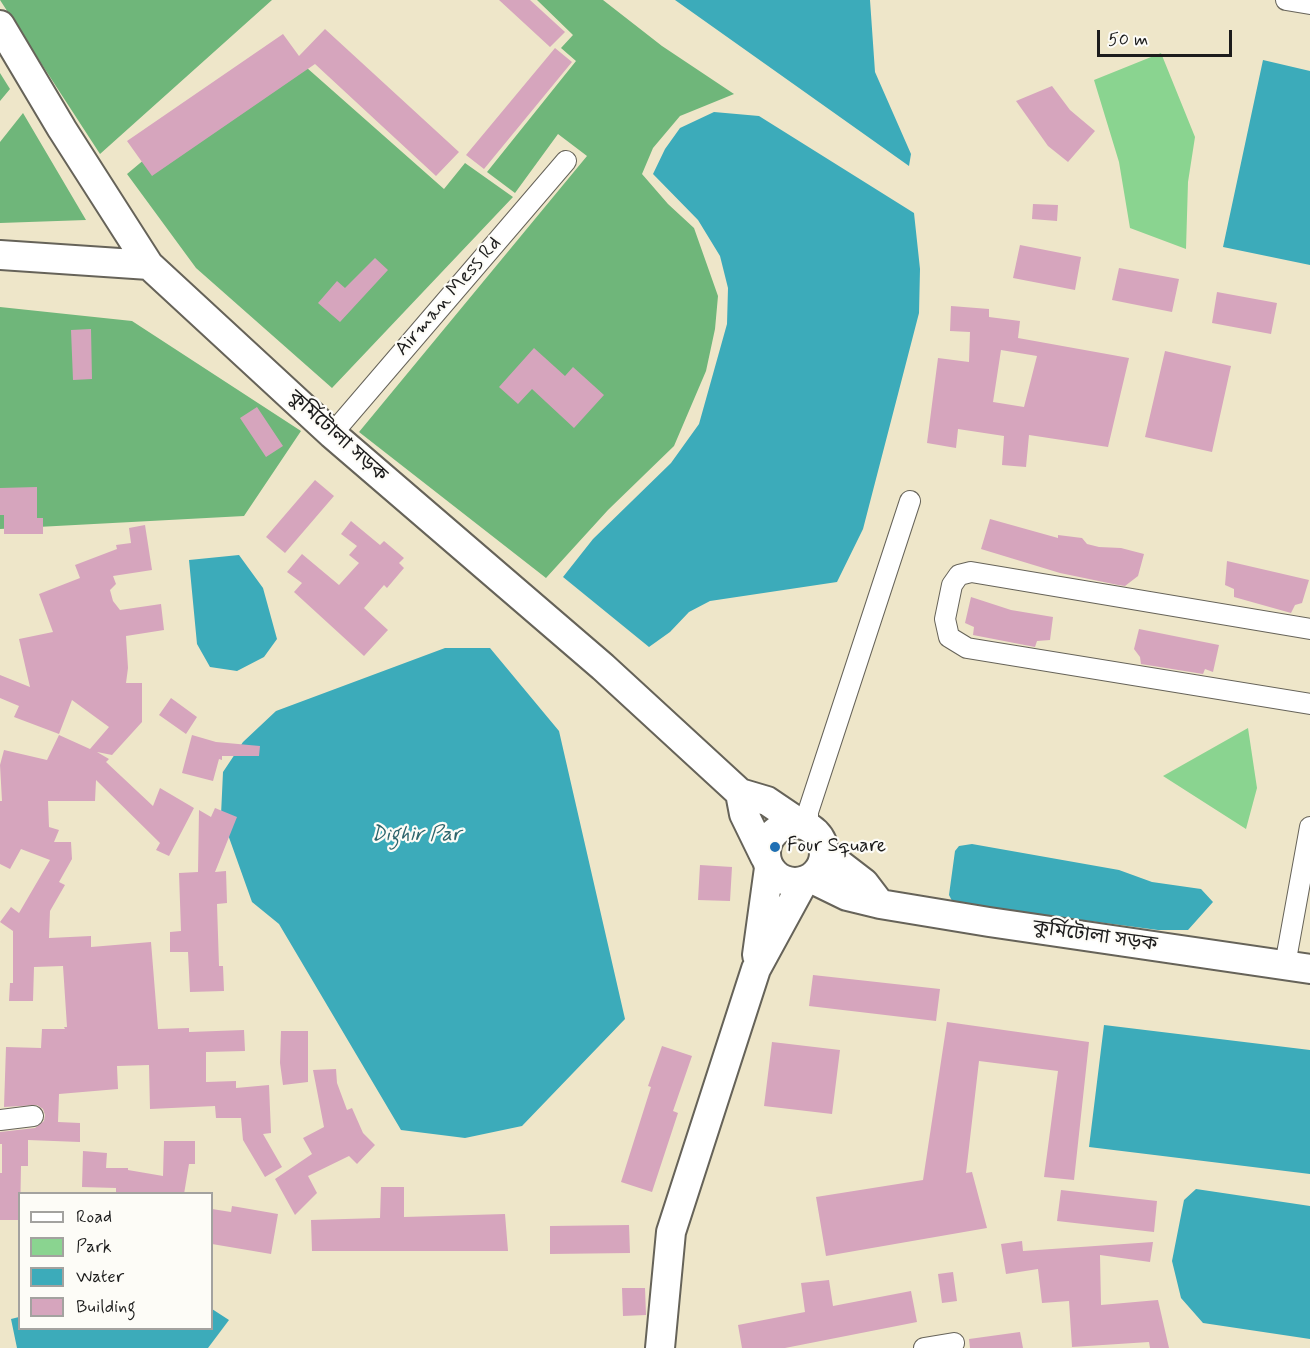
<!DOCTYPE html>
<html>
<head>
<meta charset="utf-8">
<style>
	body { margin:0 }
	#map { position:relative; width:1310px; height:1348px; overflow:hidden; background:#eee6c9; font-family:Mynerve,sans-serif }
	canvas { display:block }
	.legend { position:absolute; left:18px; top:1192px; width:195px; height:138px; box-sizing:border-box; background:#fdfcf7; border:2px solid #a3a29f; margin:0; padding:8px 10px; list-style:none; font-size:18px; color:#1c1c1c }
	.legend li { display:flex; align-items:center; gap:12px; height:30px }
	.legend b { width:30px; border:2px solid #a3a29f }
	.scale { position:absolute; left:1097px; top:30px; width:135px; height:27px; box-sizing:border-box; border:3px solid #1c1c1c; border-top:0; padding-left:8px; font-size:18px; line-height:21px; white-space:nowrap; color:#1c1c1c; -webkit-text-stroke:4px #fdfcf7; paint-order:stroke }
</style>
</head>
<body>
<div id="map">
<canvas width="1310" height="1348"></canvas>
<ul class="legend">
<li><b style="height:8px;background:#fff"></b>Road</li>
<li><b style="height:16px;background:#8ad490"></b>Park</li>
<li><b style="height:16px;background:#3cabba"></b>Water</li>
<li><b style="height:16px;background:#d6a5bd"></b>Building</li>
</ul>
<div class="scale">50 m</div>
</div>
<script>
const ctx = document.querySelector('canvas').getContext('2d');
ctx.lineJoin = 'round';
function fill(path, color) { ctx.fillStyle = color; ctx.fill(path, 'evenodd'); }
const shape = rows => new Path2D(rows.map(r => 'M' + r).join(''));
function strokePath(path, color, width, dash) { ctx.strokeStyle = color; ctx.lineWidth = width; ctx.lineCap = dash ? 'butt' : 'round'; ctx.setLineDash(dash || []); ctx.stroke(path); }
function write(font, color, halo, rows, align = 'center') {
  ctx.font = font + ' Mynerve,"Noto Sans Bengali",sans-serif'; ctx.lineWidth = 4.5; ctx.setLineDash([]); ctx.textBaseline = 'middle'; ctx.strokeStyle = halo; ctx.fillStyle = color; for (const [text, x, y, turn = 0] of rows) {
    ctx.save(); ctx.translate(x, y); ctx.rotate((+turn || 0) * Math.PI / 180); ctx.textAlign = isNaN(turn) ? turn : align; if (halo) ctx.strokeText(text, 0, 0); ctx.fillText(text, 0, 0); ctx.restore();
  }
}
fill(shape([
	[1161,53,1195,137,1188,182,1186,249,1130,228,1119,162,1094,80],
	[1248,728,1257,788,1246,829,1163,776]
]), '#8ad490');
fill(shape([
	[0,0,272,0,100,154],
	[537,0,603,0,662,46,734,94,680,116,653,148,642,174,668,204,694,228,718,296,715,329,706,371,674,446,608,510,546,578,359,432,587,156,558,134,515,193,487,172,576,61,561,48,573,35],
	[281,45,444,189,465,163,513,197,332,388,196,268,127,174],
	[0,73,10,89,0,101],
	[23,113,86,220,0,223,0,142],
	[0,307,132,321,301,431,244,516,0,529]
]), '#6fb67a');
fill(shape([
	[675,0,870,0,875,72,911,154,909,166],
	[1263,60,1310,71,1310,265,1223,247],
	[714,112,759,116,914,213,920,269,919,313,863,529,837,582,710,601,689,612,670,632,649,647,563,577,593,539,671,463,699,424,727,324,728,288,720,256,698,220,653,174,665,149,680,128],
	[239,555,263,588,277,639,264,657,237,671,210,667,197,644,189,560],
	[445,648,490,648,559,731,625,1019,522,1126,465,1138,401,1130,279,924,252,902,221,815,223,772,243,742,276,711],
	[972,844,1119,870,1152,882,1201,889,1213,902,1188,930,1158,930,953,903,949,895,955,851,959,846],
	[1104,1025,1310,1050,1310,1174,1089,1147],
	[1196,1189,1310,1206,1310,1339,1203,1323,1181,1298,1172,1261,1184,1200],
	[212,1309,229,1320,208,1348,17,1348,11,1319,19,1317,20,1328,212,1328]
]), '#3cabba');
fill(shape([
	[499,0,530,0,565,32,550,47],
	[325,29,459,152,436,176,315,64,152,176,127,141,283,34,299,56],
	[555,48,572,62,484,169,466,155],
	[1052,86,1070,110,1095,131,1068,162,1048,146,1016,101],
	[1033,204,1058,205,1057,221,1032,219],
	[1020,245,1081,257,1075,290,1013,278],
	[375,258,388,270,340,322,318,303,337,281,345,288],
	[1119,268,1179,279,1172,312,1112,300],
	[1217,292,1277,303,1271,334,1212,323],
	[951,306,989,309,989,317,1020,321,1018,338,1129,358,1108,447,1029,435,1026,467,1002,465,1004,436,958,429,956,448,927,443,938,358,969,362,970,332,950,331],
	[1001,350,1037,356,1024,407,993,402],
	[91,329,92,379,73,380,71,330],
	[534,348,565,376,573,367,604,395,574,428,532,389,518,404,499,387],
	[1165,351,1231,366,1212,452,1145,437],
	[257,407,283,446,266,457,240,418],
	[315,480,334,496,285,553,266,537],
	[37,487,37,518,43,518,43,534,4,534,4,515,0,515,0,488],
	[990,519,1058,538,1058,535,1082,538,1087,544,1099,547,1121,548,1144,554,1138,576,1125,586,1118,585,1060,573,981,549],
	[351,521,380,545,384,541,404,558,399,563,404,568,387,588,384,585,364,608,388,630,364,656,294,592,302,583,287,572,302,554,339,585,359,563,349,555,357,546,341,534],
	[145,525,152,570,113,576,116,584,110,590,113,601,120,610,161,604,164,630,126,636,128,668,126,683,142,683,142,722,112,755,97,752,109,759,106,762,153,806,160,788,194,808,169,856,156,850,160,843,96,780,95,801,48,801,49,827,59,830,54,842,71,842,72,859,59,882,65,885,50,911,49,938,91,936,91,947,151,942,158,1029,189,1028,189,1032,244,1030,245,1051,206,1052,206,1082,236,1081,236,1088,269,1085,271,1133,263,1134,282,1167,265,1177,243,1140,241,1118,216,1118,215,1106,150,1109,149,1065,117,1066,118,1089,59,1094,58,1122,80,1123,80,1142,28,1140,28,1166,21,1166,20,1220,0,1220,0,1173,2,1173,2,1144,0,1144,0,1132,35,1128,44,1121,45,1115,43,1109,37,1105,4,1107,6,1047,41,1048,42,1029,65,1029,64,1027,67,1027,63,966,34,967,33,1001,9,1001,10,983,13,983,13,931,0,922,11,907,19,913,50,860,21,849,10,869,0,864,0,801,2,801,0,765,4,750,47,760,59,735,90,749,109,727,72,700,59,734,14,717,19,706,0,698,0,675,30,687,19,639,53,632,39,594,80,578,75,565,117,549,116,545,131,543,129,528],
	[1227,561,1309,580,1302,603,1295,605,1291,613,1234,597,1234,589,1225,585],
	[971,597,1011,610,1053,617,1050,640,1037,641,1035,647,973,635,974,627,965,623],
	[1139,629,1219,645,1213,672,1205,669,1203,674,1141,664,1140,657,1134,649],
	[171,698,197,717,186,734,159,715],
	[192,735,216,742,260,746,259,756,222,756,222,760,219,759,213,781,182,773],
	[215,808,237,817,215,872,226,871,227,903,217,904,219,966,223,966,224,991,190,992,188,952,170,952,170,932,181,931,179,873,198,872,199,810,211,817],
	[700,865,732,867,730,901,698,900],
	[813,975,940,989,936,1021,809,1006],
	[947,1022,1089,1042,1074,1180,1044,1177,1058,1071,979,1061,966,1173,972,1172,987,1228,826,1256,816,1197,923,1180],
	[281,1031,308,1031,308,1082,283,1085,280,1063],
	[772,1042,840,1050,832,1114,764,1106],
	[662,1046,692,1056,673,1111,678,1113,652,1192,621,1182,651,1087,648,1086],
	[336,1069,337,1083,347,1110,352,1108,363,1133,375,1145,357,1164,349,1156,308,1176,317,1193,295,1215,275,1179,312,1154,303,1138,324,1127,313,1070],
	[164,1141,195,1141,195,1164,189,1164,184,1194,116,1194,116,1188,82,1187,83,1151,107,1153,106,1168,128,1168,128,1170,163,1176],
	[381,1187,404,1187,404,1217,505,1214,508,1251,312,1251,311,1220,380,1218],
	[1061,1190,1157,1201,1154,1232,1057,1221],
	[232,1206,278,1214,271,1254,212,1244,212,1209,231,1212],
	[629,1225,630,1253,550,1254,550,1226],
	[1022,1241,1023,1251,1153,1242,1150,1262,1100,1255,1101,1305,1158,1300,1169,1348,1150,1348,1149,1342,1072,1347,1069,1301,1042,1303,1038,1269,1006,1274,1001,1244],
	[953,1272,957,1301,942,1303,938,1274],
	[829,1280,833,1306,911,1291,917,1322,785,1348,742,1348,738,1325,805,1312,801,1283],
	[622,1288,645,1288,646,1315,623,1316],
	[1020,1332,1023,1348,970,1348,969,1339]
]), '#d6a5bd');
const street = shape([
	[1286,0,1310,4],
	[332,434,566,161],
	[1310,629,971,572,959,575,952,585,945,619,949,637,967,648,1310,704],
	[808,826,808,812,910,501],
	[1285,965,1310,827],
	[0,1120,33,1116],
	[924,1348,954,1343]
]);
const secondary = shape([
	[0,25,62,129,149,265,332,434,603,667,740,793,767,801,801,824],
	[0,255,149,265],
	[740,793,744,814,765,857],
	'766 853a29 29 0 1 1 58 0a29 29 0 1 1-58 0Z',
	[825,853,864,883,880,904],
	[810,878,847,896,880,904,989,922,1310,969],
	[757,955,769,868],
	[660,1348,671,1232,756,969,804,881]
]);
strokePath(street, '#666359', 22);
strokePath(secondary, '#666359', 32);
strokePath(street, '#fff', 20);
strokePath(secondary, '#fff', 28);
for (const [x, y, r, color] of [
	[775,847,6,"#1f6fb2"]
]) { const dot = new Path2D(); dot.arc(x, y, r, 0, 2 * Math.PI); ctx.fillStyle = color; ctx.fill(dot); strokePath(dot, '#fdfcf7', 2); }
write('20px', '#1c1c1c', '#fdfcf7', [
	["Airman Mess Rd",449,297,-49],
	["কুর্মিটোলা সড়ক",337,437,42],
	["কুর্মিটোলা সড়ক",1095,937,8]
]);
write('20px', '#1c1c1c', '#fdfcf7', [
	["Four Square",787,847]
], 'left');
write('italic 21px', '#2c646b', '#fdfcf7', [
	["Dighir Par",416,836]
]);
</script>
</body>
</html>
